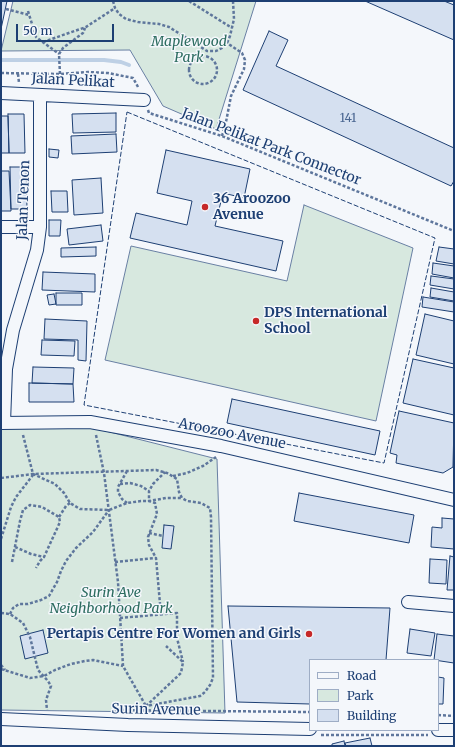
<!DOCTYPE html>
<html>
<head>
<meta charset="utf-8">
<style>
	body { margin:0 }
	#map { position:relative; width:455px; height:747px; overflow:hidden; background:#f4f7fb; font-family:Merriweather,serif }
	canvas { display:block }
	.frame { position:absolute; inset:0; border:2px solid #1d3f73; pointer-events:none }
	.legend { position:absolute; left:309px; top:659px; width:130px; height:72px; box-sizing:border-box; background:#f4f7fb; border:1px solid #9eadc5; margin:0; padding:5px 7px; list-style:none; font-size:12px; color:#1d3f73 }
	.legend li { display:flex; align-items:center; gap:8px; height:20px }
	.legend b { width:20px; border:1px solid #9eadc5 }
	.scale { position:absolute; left:16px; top:24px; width:98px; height:18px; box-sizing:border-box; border:2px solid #1d3f73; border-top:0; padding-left:5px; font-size:12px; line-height:14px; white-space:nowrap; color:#1d3f73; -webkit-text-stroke:3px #f4f7fb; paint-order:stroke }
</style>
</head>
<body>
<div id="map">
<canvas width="455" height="747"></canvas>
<div class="frame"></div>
<ul class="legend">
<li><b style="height:5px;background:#f4f7fb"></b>Road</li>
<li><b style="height:11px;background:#d7e8df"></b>Park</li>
<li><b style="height:11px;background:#d5e0f0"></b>Building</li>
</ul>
<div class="scale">50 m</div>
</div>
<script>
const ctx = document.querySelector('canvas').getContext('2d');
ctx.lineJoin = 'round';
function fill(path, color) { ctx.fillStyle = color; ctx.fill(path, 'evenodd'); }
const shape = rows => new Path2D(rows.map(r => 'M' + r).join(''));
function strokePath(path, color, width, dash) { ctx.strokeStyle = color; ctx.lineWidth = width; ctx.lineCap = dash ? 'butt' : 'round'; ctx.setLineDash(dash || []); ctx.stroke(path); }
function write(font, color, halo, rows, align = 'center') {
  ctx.font = font + ' Merriweather,serif'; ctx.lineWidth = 3; ctx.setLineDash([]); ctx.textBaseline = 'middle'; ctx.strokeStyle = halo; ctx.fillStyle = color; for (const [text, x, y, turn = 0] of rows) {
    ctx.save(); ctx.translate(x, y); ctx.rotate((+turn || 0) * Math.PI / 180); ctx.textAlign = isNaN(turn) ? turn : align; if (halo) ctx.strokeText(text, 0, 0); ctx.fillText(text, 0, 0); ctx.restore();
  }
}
const green = shape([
	[13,1,256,1,216,129,163,106,130,50,1,51,13,1],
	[304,205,413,248,376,421,105,360,131,246,287,281,304,205],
	[90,427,217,459,225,713,1,710,1,428,90,427]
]);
fill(green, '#d7e8df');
strokePath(green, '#687fa3', 1);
strokePath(shape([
	[1,60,104,60,121,62,129,65]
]), '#bed0e5', 4);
const building = shape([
	[1,1,7,1,1,29,1,1],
	[365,1,444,1,454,5,454,40,365,1],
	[269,31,288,40,276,66,454,148,454,181,451,186,243,90,269,31],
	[116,113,116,132,73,133,72,114,116,113],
	[8,114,24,114,25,153,9,153,8,114],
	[1,116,8,116,9,153,1,153,1,116],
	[116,134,117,152,72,154,71,136,116,134],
	[49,149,59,150,58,158,49,157,49,149],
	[166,150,250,169,244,198,223,193,215,226,283,241,276,271,130,238,136,213,187,225,192,201,157,193,166,150],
	[10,167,26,167,27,209,11,209,10,167],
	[1,171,9,171,11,211,1,211,1,171],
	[101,178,103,213,74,215,72,180,101,178],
	[51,191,67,191,68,212,52,212,51,191],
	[49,220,61,220,60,236,49,236,49,220],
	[101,225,103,241,69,245,67,229,101,225],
	[96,247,96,256,61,257,61,248,96,247],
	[439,247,454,249,454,264,436,261,439,247],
	[433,263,454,266,454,278,432,274,433,263],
	[43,272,95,274,95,292,42,290,43,272],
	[431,276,454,279,454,289,430,285,431,276],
	[431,288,454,292,454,301,430,297,431,288],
	[56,293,82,293,82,305,56,305,56,293],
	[54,294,56,304,49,305,47,295,54,294],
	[423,297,454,302,454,312,422,307,423,297],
	[425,314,454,321,454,364,416,355,425,314],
	[45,319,87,321,86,361,78,360,78,340,44,339,45,319],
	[42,340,75,341,74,356,41,355,42,340],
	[413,359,454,368,454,415,403,403,413,359],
	[33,367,74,368,73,384,32,383,33,367],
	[29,383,73,384,74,402,29,402,29,383],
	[232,399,380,431,375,455,227,423,232,399],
	[399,411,454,423,453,467,443,473,396,463,397,455,390,453,399,411],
	[299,493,414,515,409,543,294,521,299,493],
	[442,518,454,519,454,549,431,547,432,527,442,528,442,518],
	[164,525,174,526,171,549,162,548,164,525],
	[450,556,454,557,454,590,447,590,450,556],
	[430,559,447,560,446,584,429,583,430,559],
	[228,606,390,608,386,660,310,660,310,704,237,702,228,606],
	[410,629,435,633,431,656,407,653,410,629],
	[43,630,48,653,25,659,20,636,43,630],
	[437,634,454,636,454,663,434,660,437,634],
	[438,677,444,678,443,704,438,704,438,677],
	[370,738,372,746,346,746,345,743,370,738],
	[344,741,345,746,332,746,332,744,344,741]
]);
fill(building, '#d5e0f0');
strokePath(building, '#1d3f73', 1);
const minor = shape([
	[1,93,144,100],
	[1,227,40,227],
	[1,423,90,422,221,446,454,500],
	[4,423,6,369,13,330,37,250,40,227,40,95],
	[408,602,454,606],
	[1,719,128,725,310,729],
	[438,730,454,730]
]);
strokePath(minor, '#1d3f73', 14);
strokePath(shape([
	[113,1,115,8,119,14,126,19,138,22,159,24,169,27,207,51,216,51,222,48,227,43,230,36,234,19,233,1],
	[189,1,232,28],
	[6,9,29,15],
	[28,11,36,37,59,54],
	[43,42,86,27,115,8],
	'189 70a14 14 0 1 1 28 0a14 14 0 1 1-28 0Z',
	[1,73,60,74,88,72,108,73,133,78,138,87],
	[18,74,19,83],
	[60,74,59,54,63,48,83,33,85,28],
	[148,110,149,113,222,136,454,231],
	[222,136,226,122,231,96,244,69,245,60,242,53,227,43],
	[23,435,33,474,55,484,64,493,70,503,80,509,109,510,127,503,141,501,149,501,166,498,182,498],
	[96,435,104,473,118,582,123,666,146,706],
	[127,471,118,487,118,492,122,499,127,503],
	[173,476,187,473,203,466,216,457],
	[1,478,33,474,156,470,167,473,177,479,179,492,182,498,187,501,201,503,210,508,211,517,213,678,210,685,205,692,200,696,146,706],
	[120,484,130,483,141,486,149,491],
	[59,517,66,506,70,503],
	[149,533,163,536],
	[1,539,11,507,16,497,33,475],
	[15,547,31,554,44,557],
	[12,562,20,521,23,510,30,505,42,507,59,517,60,522,44,557,40,561,36,568],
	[115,562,156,558],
	[1,613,10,614,23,623,30,637,38,670,48,681,51,686,46,700,47,710],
	[10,614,13,608,19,604,28,604,41,600,49,596,57,582,61,571,66,561,76,548,93,532,109,510],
	[161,615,156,558,149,545,148,537,157,514,155,503,149,501,149,491,153,484,165,472],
	[120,618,177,613,177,638,183,662],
	[1,665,5,670],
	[1,669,30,678,44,676,55,670,71,664,85,661,93,660,123,666],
	[113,710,310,712],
	[145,711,146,706,181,673,183,662,166,646],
	[438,715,454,716],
	[321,735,428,735]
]), '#5e769c', 2.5, [3, 2]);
strokePath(minor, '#f4f7fb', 12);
strokePath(shape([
	[127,112,435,238,384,463,84,405,127,112]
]), '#1d3f73', 1, [5, 2]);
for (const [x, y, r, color] of [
	[205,207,4,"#c62828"],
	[256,321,4,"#c62828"],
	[309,634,4,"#c62828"]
]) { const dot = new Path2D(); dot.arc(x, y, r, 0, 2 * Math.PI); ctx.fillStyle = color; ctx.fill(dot); strokePath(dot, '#f4f7fb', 1.5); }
write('12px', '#4b6792', null, [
	["141",348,119]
]);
write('italic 14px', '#2c6c60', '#f4f7fb', [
	["Maplewood",189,42],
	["Park",189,58],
	["Surin Ave",111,593],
	["Neighborhood Park",111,609]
]);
write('14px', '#1d3f73', '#f4f7fb', [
	["Jalan Pelikat",73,81,3],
	["Jalan Pelikat Park Connector",271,147,21],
	["Jalan Tenon",24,200,-88],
	["Aroozoo Avenue",232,434,11],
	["Surin Avenue",156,710,1]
]);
write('bold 14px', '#1d3f73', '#f4f7fb', [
	["36 Aroozoo",213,199],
	["Avenue",213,215],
	["DPS International",264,313],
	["School",264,329],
	["Pertapis Centre For Women and Girls",301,634,"right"]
], 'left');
</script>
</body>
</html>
